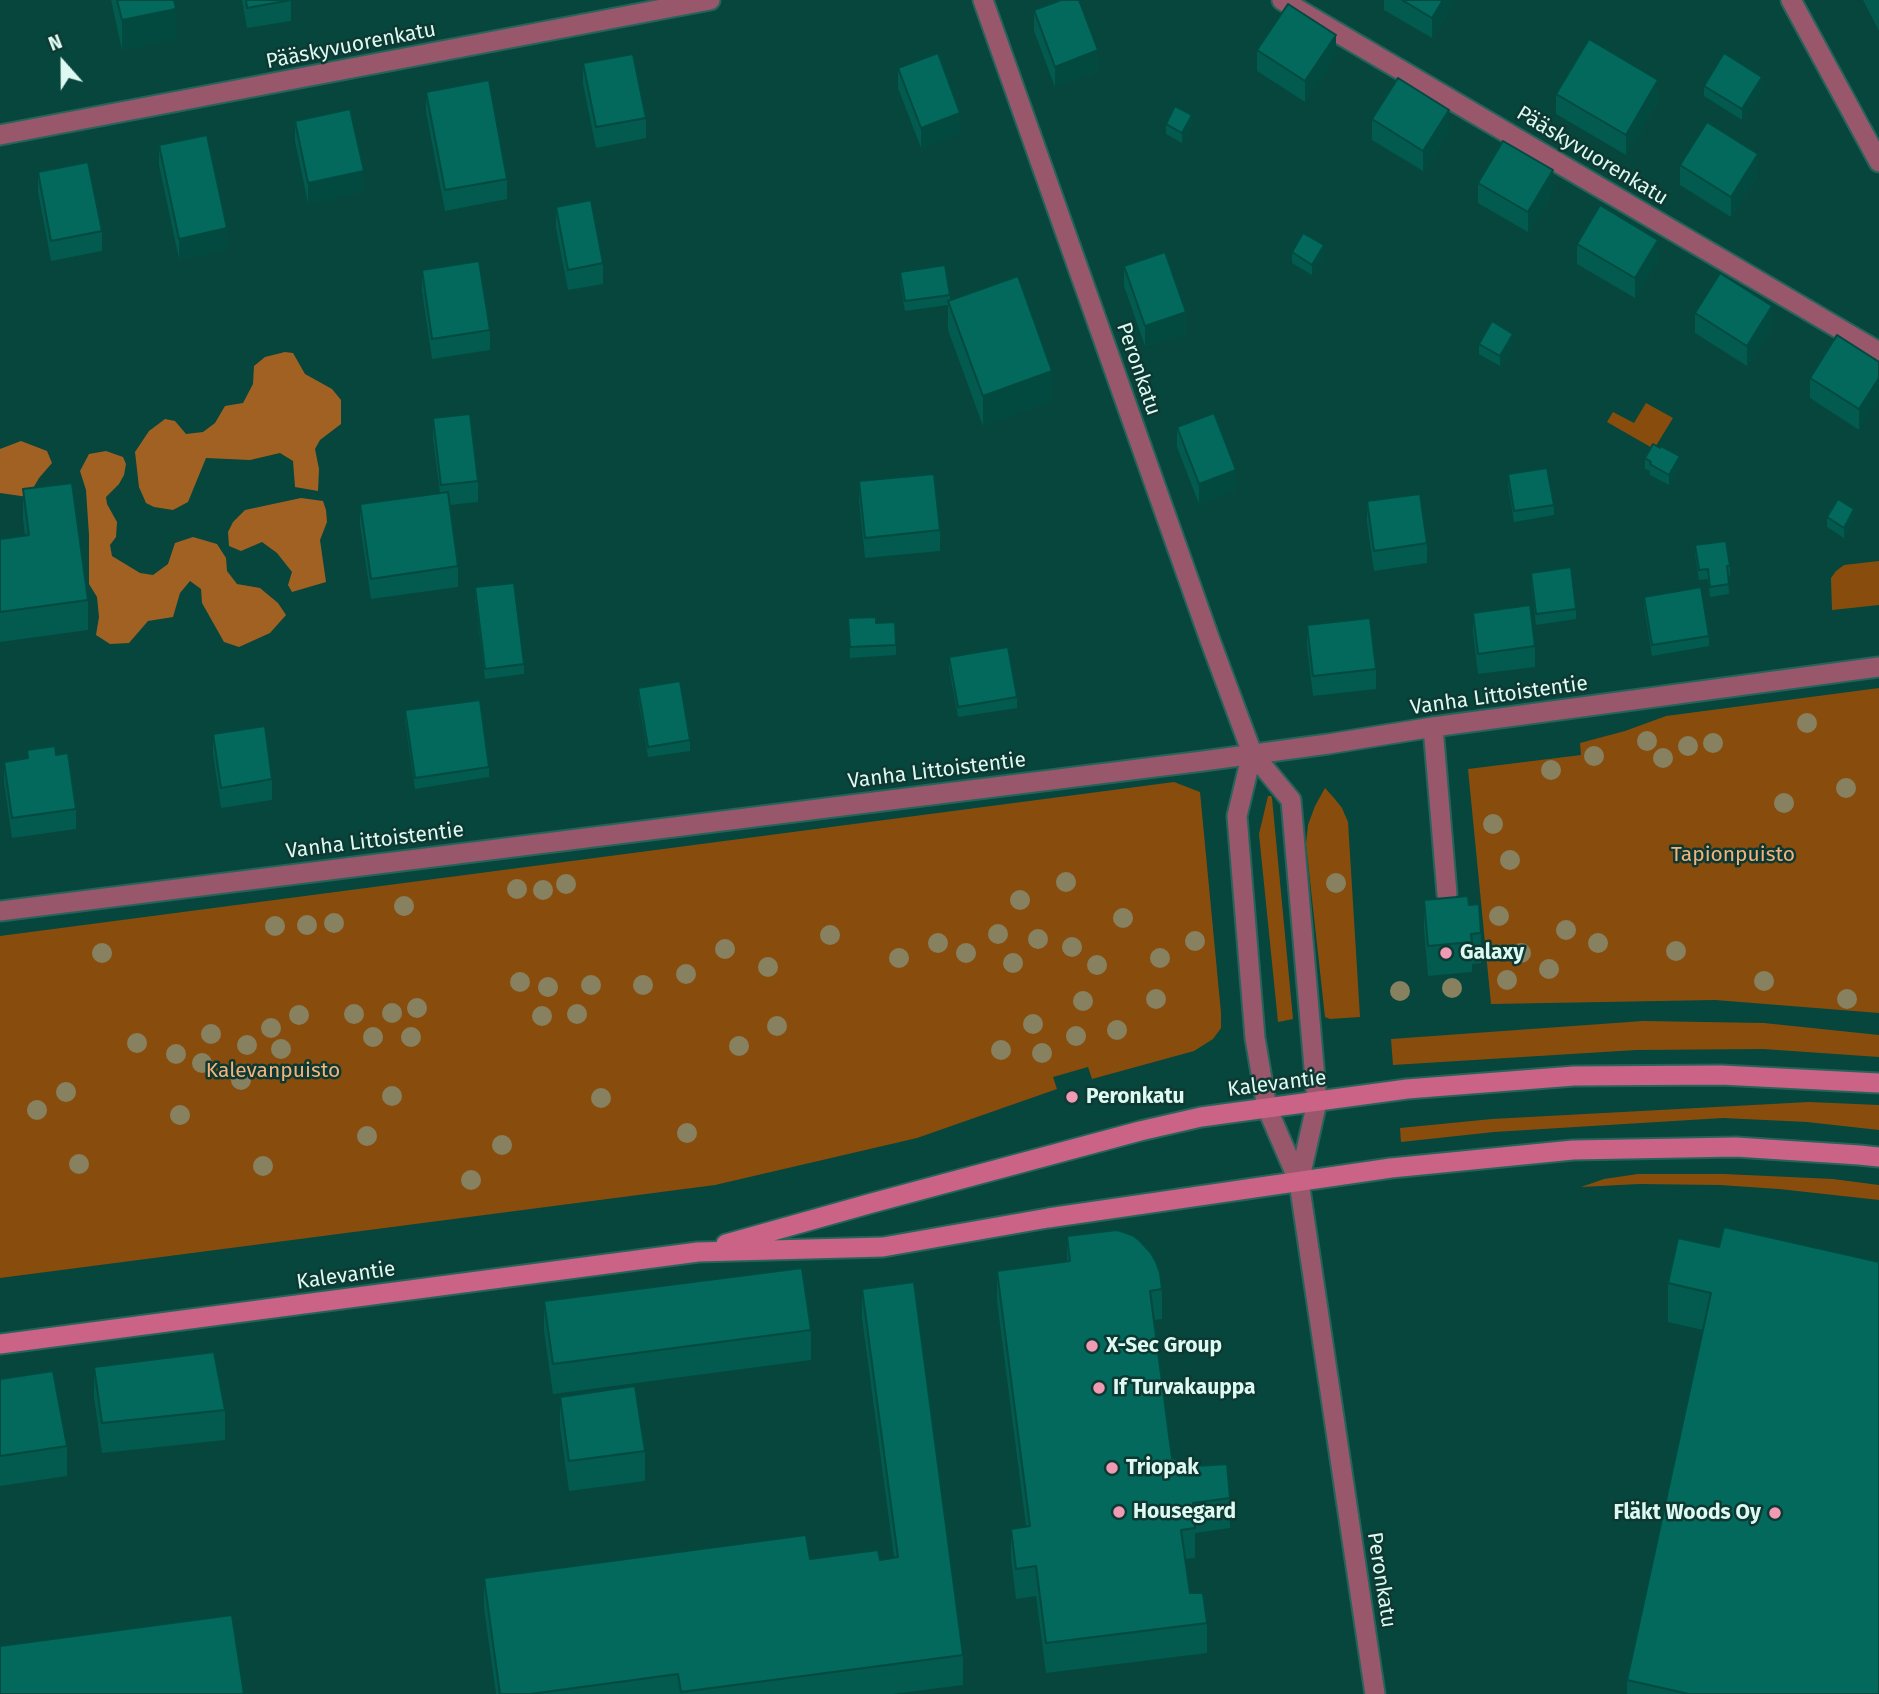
<!DOCTYPE html>
<html>
<head>
<meta charset="utf-8">
<style>
	body { margin:0 }
	#map { position:relative; width:1879px; height:1694px; overflow:hidden; background:#06463d; font-family:"Fira Sans",sans-serif }
	canvas { display:block }
	.north { position:absolute; left:28px; top:28px; width:70px; height:70px; -webkit-text-stroke:5px #0d3932; paint-order:stroke; rotate:339deg; font-size:19px; font-weight:700; line-height:28px; text-align:center; color:#ddf9f2 }
	.north::after { content:''; display:block; margin:auto; width:24px; height:32px; background:#ddf9f2; clip-path:polygon(50% 0,100% 100%,50% 72%,0 100%) }
</style>
</head>
<body>
<div id="map">
<canvas width="1879" height="1694"></canvas>
<div class="north">N</div>
</div>
<script>
const ctx = document.querySelector('canvas').getContext('2d');
ctx.lineJoin = 'round';
function fill(path, color) { ctx.fillStyle = color; ctx.fill(path, 'evenodd'); }
const shape = rows => new Path2D(rows.map(r => 'M' + r).join(''));
function strokePath(path, color, width, dash) { ctx.strokeStyle = color; ctx.lineWidth = width; ctx.lineCap = dash ? 'butt' : 'round'; ctx.setLineDash(dash || []); ctx.stroke(path); }
function write(font, color, halo, rows, align = 'center') {
  ctx.font = font + ' "Fira Sans",sans-serif'; ctx.lineWidth = 5; ctx.setLineDash([]); ctx.textBaseline = 'middle'; ctx.strokeStyle = halo; ctx.fillStyle = color; for (const [text, x, y, turn = 0] of rows) {
    ctx.save(); ctx.translate(x, y); ctx.rotate((+turn || 0) * Math.PI / 180); ctx.textAlign = isNaN(turn) ? turn : align; if (halo) ctx.strokeText(text, 0, 0); ctx.fillText(text, 0, 0); ctx.restore();
  }
}
fill(shape([
	[1646,403,1673,418,1654,449,1607,422,1613,412,1634,423],
	[1879,561,1879,605,1832,610,1831,578,1836,571,1844,565],
	[1879,688,1879,1013,1715,1000,1491,1004,1468,769,1581,755,1580,743,1625,731,1666,716],
	[1174,782,1200,792,1221,1013,1221,1028,1213,1039,1194,1051,1092,1079,1088,1067,1053,1077,1057,1089,917,1138,715,1185,0,1278,0,936],
	[1325,788,1334,798,1342,808,1348,822,1360,1017,1330,1019,1325,1017,1324,1008,1306,844,1308,825,1315,806],
	[1268,796,1271,796,1272,798,1293,1019,1278,1022,1259,834],
	[1643,1021,1764,1023,1879,1035,1879,1057,1763,1049,1636,1050,1393,1065,1391,1039],
	[1809,1102,1879,1105,1879,1130,1807,1122,1723,1118,1494,1132,1401,1142,1400,1128,1492,1119],
	[1638,1174,1724,1174,1833,1179,1879,1185,1879,1200,1779,1189,1720,1185,1639,1184,1581,1187,1604,1179]
]), '#884d0d');
fill(shape([
	[285,352,293,353,305,374,332,389,341,400,341,424,320,440,315,449,319,469,318,491,295,487,293,461,280,453,250,460,206,458,188,502,173,510,154,507,146,503,139,487,135,452,149,431,165,419,175,421,186,434,203,432,215,423,225,406,243,403,253,384,254,366,265,357],
	[21,441,47,451,52,463,39,478,28,497,0,493,0,449],
	[106,451,123,457,126,464,124,475,119,484,106,497,107,504,117,522,116,537,110,545,112,556,140,573,153,575,168,564,175,543,193,537,217,544,226,558,227,571,237,584,260,588,278,603,286,615,270,633,239,647,224,642,202,603,201,589,190,581,180,593,173,617,148,621,129,643,110,644,96,635,99,617,97,597,89,584,89,535,86,490,80,471,89,454],
	[301,498,323,501,326,510,327,522,320,540,326,582,292,592,288,585,292,572,277,553,262,542,241,551,229,546,228,532,233,522,245,510]
]), '#a16123');
const service = shape([
	[1433,727,1447,894]
]);
const minor = shape([
	[983,0,1210,640,1252,753,1291,800,1317,1102,1299,1182],
	[1282,0,1879,352],
	[1791,0,1879,162],
	[0,135,710,0],
	[1252,753,1237,816,1255,1038,1267,1108,1299,1182,1375,1694],
	[0,911,1203,761,1328,744,1433,727,1879,667]
]);
const secondary = shape([
	[726,1244,872,1203,1140,1131,1201,1117,1267,1108,1407,1089,1574,1076,1721,1075,1879,1083],
	[0,1344,698,1252,883,1247,1048,1218,1391,1168,1573,1150,1736,1147,1859,1155,1879,1157]
]);
strokePath(service, '#28635a', 23);
strokePath(minor, '#28635a', 23);
strokePath(secondary, '#28635a', 23);
strokePath(service, '#99576c', 19);
strokePath(minor, '#99576c', 19);
strokePath(secondary, '#cb6386', 19);
ctx.fillStyle = '#888160';
for (const [x, y] of [
	[1807,723],
	[1647,741],
	[1713,743],
	[1688,746],
	[1594,756],
	[1663,758],
	[1551,770],
	[1846,788],
	[1784,803],
	[1493,824],
	[1510,860],
	[1066,882],
	[1336,883],
	[566,884],
	[517,889],
	[543,890],
	[1020,900],
	[404,906],
	[1499,916],
	[1123,918],
	[334,923],
	[307,925],
	[275,926],
	[1566,930],
	[998,934],
	[830,935],
	[1038,939],
	[1195,941],
	[938,943],
	[1598,943],
	[1072,947],
	[725,949],
	[1676,951],
	[102,953],
	[966,953],
	[1521,953],
	[899,958],
	[1160,958],
	[1013,963],
	[1097,965],
	[768,967],
	[1549,969],
	[686,974],
	[1507,980],
	[1764,981],
	[520,982],
	[591,985],
	[643,985],
	[548,987],
	[1452,988],
	[1400,991],
	[1156,999],
	[1847,999],
	[1083,1001],
	[417,1008],
	[392,1013],
	[354,1014],
	[577,1014],
	[299,1015],
	[542,1016],
	[1033,1024],
	[777,1026],
	[271,1028],
	[1117,1030],
	[211,1034],
	[1076,1036],
	[373,1037],
	[411,1037],
	[137,1043],
	[247,1045],
	[739,1046],
	[281,1049],
	[1001,1050],
	[1042,1053],
	[176,1054],
	[202,1063],
	[241,1080],
	[66,1092],
	[392,1096],
	[601,1098],
	[37,1110],
	[180,1115],
	[687,1133],
	[367,1136],
	[502,1145],
	[79,1164],
	[263,1166],
	[471,1180]
]) { ctx.beginPath(); ctx.arc(x, y, 10, 0, 2 * Math.PI); ctx.fill(); }
fill(shape([
	[111,0,174,0,176,38,122,50],
	[242,0,291,0,291,21,247,28],
	[1384,0,1455,0,1432,38,1384,10],
	[1863,0,1879,0,1879,31],
	[1034,10,1098,71,1055,87,1034,31],
	[1257,50,1336,55,1305,102,1257,71],
	[583,63,646,118,646,138,596,148,583,84],
	[898,68,960,134,921,148,898,88],
	[1704,86,1762,88,1742,120,1704,96],
	[426,92,507,179,507,199,445,211,426,112],
	[1556,94,1658,101,1626,155,1556,114],
	[1372,119,1449,130,1423,171,1372,140],
	[295,121,364,191,308,203,295,141],
	[1166,124,1192,125,1182,143,1166,134],
	[159,145,227,249,179,259,159,165],
	[1680,165,1758,175,1731,217,1680,185],
	[38,172,102,231,102,251,51,261,38,192],
	[1478,183,1553,190,1528,232,1478,203],
	[556,207,603,263,603,284,568,290,556,228],
	[1577,244,1658,260,1635,298,1577,264],
	[1292,252,1324,255,1312,275,1292,263],
	[1124,266,1186,333,1145,346,1124,286],
	[422,270,490,330,490,350,432,359,422,291],
	[900,272,950,295,950,300,1052,401,983,426,948,330,948,305,905,311,900,282],
	[1695,313,1772,327,1747,366,1695,333],
	[1479,344,1513,344,1500,366,1479,354],
	[1879,362,1859,430,1810,398,1810,378],
	[433,418,478,481,478,502,450,505,458,566,458,587,371,599,360,525,360,504,440,493,433,439],
	[1177,427,1236,490,1199,504,1177,447],
	[1645,458,1680,466,1669,485,1650,475,1650,471,1645,469],
	[1508,474,1554,505,1554,515,1514,522,1508,485],
	[859,481,940,530,940,551,865,558,859,501],
	[23,489,88,600,88,630,0,642,0,539,25,536,23,519],
	[1367,501,1427,543,1427,563,1374,571,1367,522],
	[1827,517,1854,520,1844,538,1827,527],
	[1695,545,1730,566,1730,576,1728,576,1729,594,1710,597,1708,579,1699,580,1695,555],
	[1531,573,1576,609,1576,619,1536,625,1531,583],
	[475,587,524,664,524,674,485,679,475,598],
	[1644,597,1709,636,1709,646,1652,656,1644,607],
	[1473,613,1535,646,1535,667,1478,674,1473,633],
	[848,618,876,623,896,645,896,655,850,658],
	[1307,625,1376,669,1376,689,1313,696,1307,646],
	[949,657,1017,697,1017,708,958,717,949,668],
	[638,688,690,740,690,751,648,757,638,698],
	[405,710,489,767,489,777,415,789,405,721],
	[213,734,272,779,272,800,221,808,213,754],
	[27,750,56,755,76,809,76,829,12,838,4,782,4,762,27,758],
	[1424,900,1469,905,1481,933,1481,963,1472,964,1472,972,1428,976,1424,930],
	[1067,1236,1162,1289,1162,1319,1154,1320,1172,1458,1230,1498,1230,1528,1195,1533,1195,1558,1185,1559,1190,1593,1207,1623,1207,1653,1046,1673,1036,1596,1016,1599,1011,1558,1011,1529,1026,1526,997,1301,997,1271,1067,1262],
	[1719,1247,1879,1694,1627,1694,1627,1680,1703,1330,1668,1322,1668,1283],
	[862,1289,963,1655,963,1685,892,1694,496,1694,484,1608,484,1578,810,1559,880,1560,894,1557,862,1318],
	[544,1301,811,1330,811,1360,553,1394,544,1331],
	[94,1367,225,1410,225,1440,102,1453,94,1397],
	[0,1379,67,1446,67,1476,0,1486],
	[560,1397,645,1451,645,1481,569,1491,560,1427]
]), '#035a4f');
fill(shape([
	[1443,0,1455,0,1432,38,1432,18],
	[176,9,176,38,122,50,122,20],
	[1336,35,1336,55,1305,102,1305,81],
	[1098,50,1098,71,1055,87,1055,67],
	[1762,77,1762,88,1742,120,1742,109],
	[1658,80,1658,101,1626,155,1626,135],
	[1449,110,1449,130,1423,171,1423,151],
	[960,113,960,134,921,148,921,128],
	[1192,115,1192,125,1182,143,1182,133],
	[1758,154,1758,175,1731,217,1731,197],
	[1553,170,1553,190,1528,232,1528,212],
	[364,171,364,191,308,203,308,183],
	[227,228,227,249,179,259,179,239],
	[1658,240,1658,260,1635,298,1635,278],
	[1324,245,1324,255,1312,275,1312,265],
	[1772,306,1772,327,1747,366,1747,346],
	[1186,312,1186,333,1145,346,1145,326],
	[1513,334,1513,344,1500,366,1500,356],
	[1052,371,1052,401,983,426,983,396],
	[1879,378,1879,398,1859,430,1859,409],
	[1680,456,1680,466,1669,485,1669,475],
	[1236,470,1236,490,1199,504,1199,484],
	[1854,509,1854,520,1844,538,1844,528]
]), '#024a40');
const building = shape([
	[117,0,174,0,176,9,122,20,117,0],
	[246,0,291,0,247,8,246,0],
	[1061,0,1079,0,1098,50,1055,67,1034,10,1061,0],
	[1402,0,1443,0,1432,18,1402,0],
	[1288,4,1336,35,1305,81,1257,50,1288,4],
	[1589,39,1658,80,1626,135,1556,94,1589,39],
	[938,53,960,113,921,128,898,68,938,53],
	[1724,53,1762,77,1742,109,1704,86,1724,53],
	[633,54,646,118,596,127,583,63,633,54],
	[1398,78,1449,110,1423,151,1372,119,1398,78],
	[489,80,507,179,445,190,426,92,489,80],
	[1175,106,1192,115,1182,133,1166,124,1175,106],
	[350,109,364,171,308,183,295,121,350,109],
	[1707,122,1758,154,1731,197,1680,165,1707,122],
	[207,135,227,228,179,239,159,145,207,135],
	[1503,141,1553,170,1528,212,1478,183,1503,141],
	[88,162,102,231,51,241,38,172,88,162],
	[591,200,603,263,568,270,556,207,591,200],
	[1600,205,1658,240,1635,278,1577,244,1600,205],
	[1303,233,1324,245,1312,265,1292,252,1303,233],
	[1165,252,1186,312,1145,326,1124,266,1165,252],
	[479,261,490,330,432,339,422,270,479,261],
	[945,265,950,295,905,301,900,272,945,265],
	[1720,273,1772,306,1747,346,1695,313,1720,273],
	[1018,276,1052,371,983,396,948,301,1018,276],
	[1492,321,1513,334,1500,356,1479,344,1492,321],
	[1837,335,1879,362,1879,378,1859,409,1810,378,1837,335],
	[1214,413,1236,470,1199,484,1177,427,1214,413],
	[470,414,478,481,441,485,433,418,470,414],
	[1653,444,1660,448,1661,446,1680,456,1669,475,1650,464,1651,462,1645,458,1653,444],
	[1547,468,1554,505,1514,511,1508,474,1547,468],
	[934,474,940,530,865,538,859,481,934,474],
	[72,483,88,600,0,612,0,539,29,535,23,489,72,483],
	[448,492,458,566,371,579,360,504,448,492],
	[1420,494,1427,543,1374,551,1367,501,1420,494],
	[1838,499,1854,509,1844,528,1827,517,1838,499],
	[1726,541,1730,566,1727,566,1729,584,1710,587,1708,569,1699,570,1695,545,1726,541],
	[1571,567,1576,609,1536,614,1531,573,1571,567],
	[514,583,524,664,485,669,475,587,514,583],
	[1701,587,1709,636,1652,645,1644,597,1701,587],
	[1530,605,1535,646,1478,654,1473,613,1530,605],
	[876,617,876,623,895,622,896,645,850,647,848,618,876,617],
	[1370,618,1376,669,1313,676,1307,625,1370,618],
	[1008,647,1017,697,958,707,949,657,1008,647],
	[680,681,690,740,648,747,638,688,680,681],
	[480,700,489,767,415,778,405,710,480,700],
	[265,726,272,779,221,788,213,734,265,726],
	[55,746,56,755,68,753,76,809,12,818,4,762,28,758,27,750,55,746],
	[1468,896,1469,905,1479,904,1481,933,1471,934,1472,942,1428,946,1424,900,1468,896],
	[1724,1227,1879,1262,1879,1694,1689,1694,1627,1680,1711,1293,1668,1283,1678,1238,1719,1247,1724,1227],
	[1117,1230,1132,1235,1139,1240,1151,1253,1156,1262,1160,1273,1162,1289,1150,1291,1172,1458,1197,1466,1227,1464,1230,1498,1193,1503,1195,1528,1181,1530,1190,1593,1203,1593,1207,1623,1046,1643,1036,1566,1016,1569,1011,1529,1030,1526,997,1271,1070,1261,1067,1236,1117,1230],
	[802,1268,811,1330,553,1364,544,1301,802,1268],
	[914,1282,963,1655,681,1692,678,1674,530,1694,500,1694,484,1578,806,1535,810,1559,878,1550,880,1560,898,1557,862,1289,914,1282],
	[214,1352,225,1410,102,1423,94,1367,214,1352],
	[53,1371,67,1446,0,1456,0,1379,53,1371],
	[635,1386,645,1451,569,1461,560,1397,635,1386],
	[232,1615,244,1694,0,1694,0,1646,232,1615]
]);
fill(building, '#03695c');
strokePath(building, '#024a40', 2);
for (const [x, y, r, color] of [
	[1446,953,7,"#f19ab4"],
	[1072,1097,7,"#f19ab4"],
	[1092,1346,7,"#f19ab4"],
	[1099,1388,7,"#f19ab4"],
	[1112,1468,7,"#f19ab4"],
	[1119,1512,7,"#f19ab4"],
	[1775,1513,7,"#f19ab4"]
]) { const dot = new Path2D(); dot.arc(x, y, r, 0, 2 * Math.PI); ctx.fillStyle = color; ctx.fill(dot); strokePath(dot, '#0d3932', 2.5); }
write('21px', '#ddf9f2', '#0d3932', [
	["Pääskyvuorenkatu",351,46,-11],
	["Pääskyvuorenkatu",1592,156,31],
	["Peronkatu",1138,369,71],
	["Vanha Littoistentie",1499,696,-8],
	["Vanha Littoistentie",937,771,-7],
	["Vanha Littoistentie",375,841,-7],
	["Kalevantie",1277,1084,-7],
	["Kalevantie",346,1276,-8],
	["Peronkatu",1381,1580,81]
]);
write('21px', '#f2b27d', '#0d3932', [
	["Tapionpuisto",1733,855],
	["Kalevanpuisto",273,1071]
]);
write('bold 21px', '#ddf9f2', '#0d3932', [
	["Galaxy",1460,953],
	["Peronkatu",1086,1097],
	["X-Sec Group",1106,1346],
	["If Turvakauppa",1113,1388],
	["Triopak",1126,1468],
	["Housegard",1133,1512],
	["Fläkt Woods Oy",1761,1513,"right"]
], 'left');
</script>
</body>
</html>
